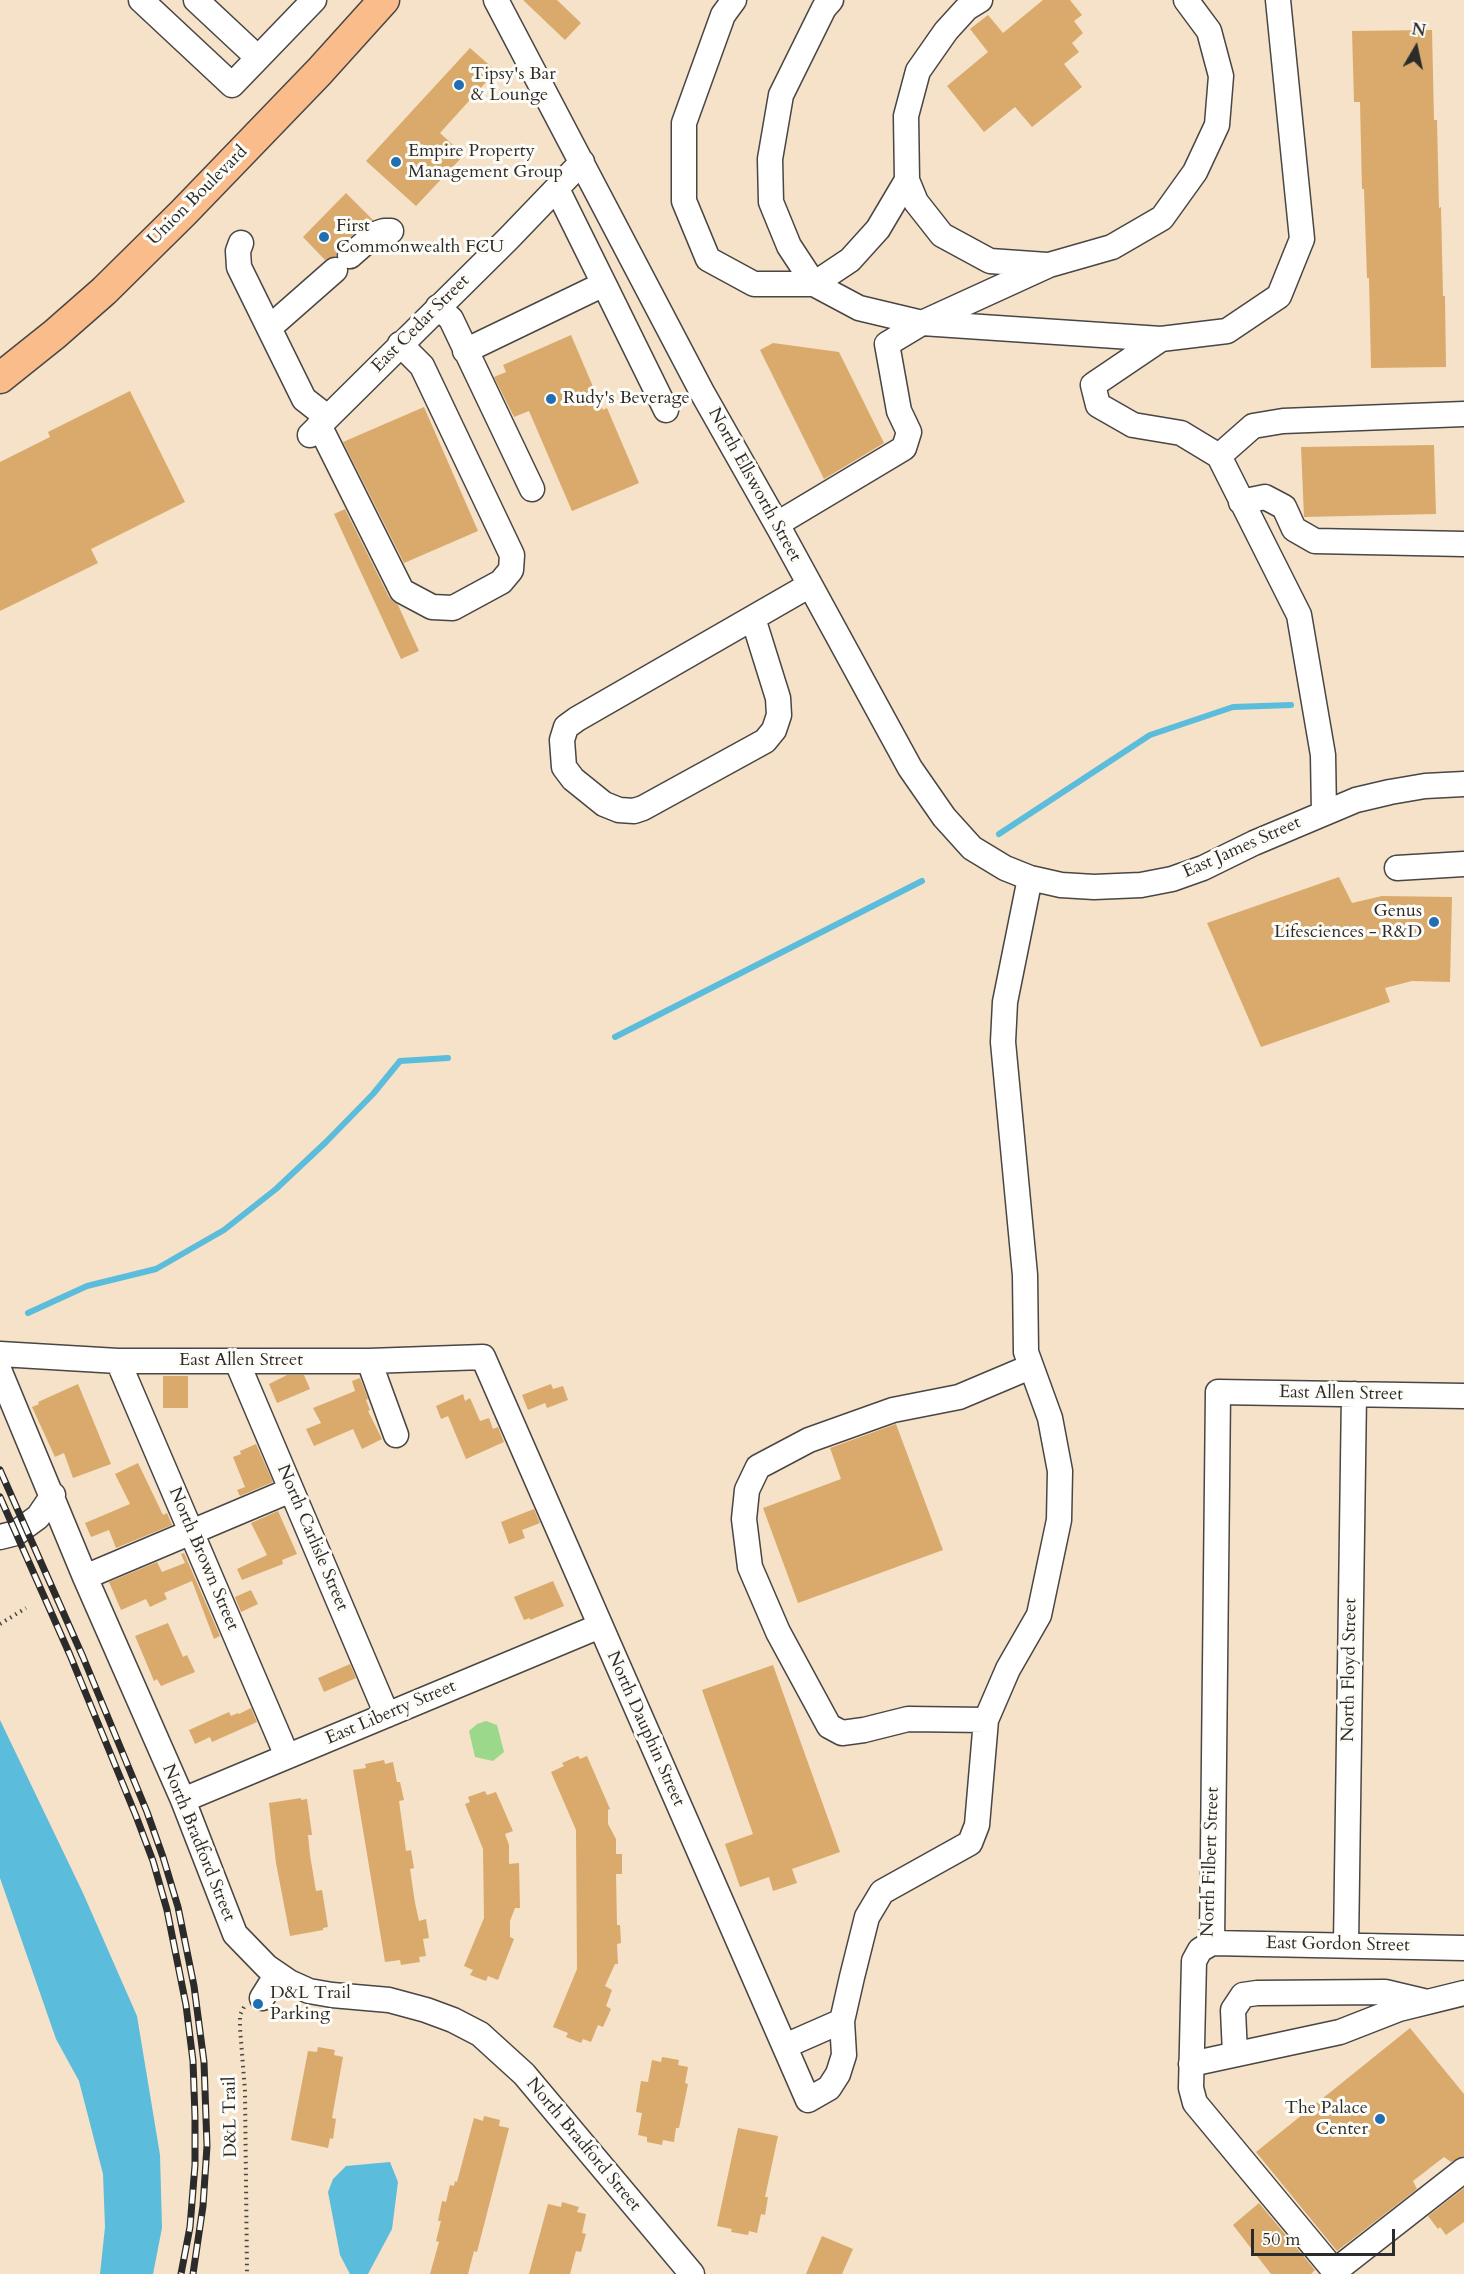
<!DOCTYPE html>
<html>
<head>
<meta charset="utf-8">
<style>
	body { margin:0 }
	#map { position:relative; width:1464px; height:2274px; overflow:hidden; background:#f5e2c8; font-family:Cardo,serif }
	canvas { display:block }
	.north { position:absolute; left:1386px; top:18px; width:60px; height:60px; -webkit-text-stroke:4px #fdfcf7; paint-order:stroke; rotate:9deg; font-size:16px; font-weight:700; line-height:24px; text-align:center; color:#2b2b2b }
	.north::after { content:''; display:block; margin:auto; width:21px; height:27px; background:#2b2b2b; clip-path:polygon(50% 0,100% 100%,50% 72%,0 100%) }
	.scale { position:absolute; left:1251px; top:2229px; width:144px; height:27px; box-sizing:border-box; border:3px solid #2b2b2b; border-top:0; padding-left:8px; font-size:18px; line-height:21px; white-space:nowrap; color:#2b2b2b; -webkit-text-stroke:4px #fdfcf7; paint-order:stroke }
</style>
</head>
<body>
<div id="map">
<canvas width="1464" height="2274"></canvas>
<div class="north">N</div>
<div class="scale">50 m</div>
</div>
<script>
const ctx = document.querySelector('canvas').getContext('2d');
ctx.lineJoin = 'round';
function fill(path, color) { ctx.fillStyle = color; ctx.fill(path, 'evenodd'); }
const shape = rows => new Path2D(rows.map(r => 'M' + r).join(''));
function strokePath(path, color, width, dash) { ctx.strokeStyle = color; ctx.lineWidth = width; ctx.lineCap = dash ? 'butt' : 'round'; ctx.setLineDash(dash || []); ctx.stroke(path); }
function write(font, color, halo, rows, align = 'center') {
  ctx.font = font + ' Cardo,serif'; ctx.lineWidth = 6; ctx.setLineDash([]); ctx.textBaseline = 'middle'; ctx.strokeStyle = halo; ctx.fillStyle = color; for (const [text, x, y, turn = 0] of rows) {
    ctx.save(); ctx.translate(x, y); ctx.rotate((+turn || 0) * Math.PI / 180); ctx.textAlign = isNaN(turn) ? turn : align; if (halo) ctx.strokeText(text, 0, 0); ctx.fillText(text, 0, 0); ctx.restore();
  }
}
fill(shape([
	[486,1721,497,1725,504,1752,493,1761,475,1757,469,1731,477,1724]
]), '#9cd88c');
fill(shape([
	[0,1720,83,1893,137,2016,160,2155,162,2228,153,2274,100,2274,105,2227,103,2174,79,2081,56,2039,0,1878],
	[390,2162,398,2182,392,2229,368,2274,350,2274,340,2255,328,2192,333,2179,346,2166]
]), '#5cbcdb');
strokePath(shape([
	[999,834,1150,735,1233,707,1291,705],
	[615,1037,922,881],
	[28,1313,87,1286,156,1269,224,1230,276,1189,326,1142,373,1094,400,1061,448,1058]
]), '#5cbcdb', 6);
fill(shape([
	[523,0,557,0,581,23,565,40],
	[1043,0,1070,0,1082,15,1074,21,1083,33,1072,43,1079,52,1064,64,1082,87,1032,127,1015,107,984,132,947,86,988,52,970,29,988,15,1003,33],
	[1432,30,1434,120,1437,120,1439,208,1441,207,1443,296,1445,296,1446,367,1371,368,1369,278,1367,278,1364,189,1362,189,1360,102,1354,102,1352,31],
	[470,48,496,71,440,133,464,155,416,206,366,161],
	[346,193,373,220,366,223,341,245,336,256,325,260,303,237],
	[571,335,603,410,607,408,639,483,572,511,529,411,514,417,494,377,506,372,503,365],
	[773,343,839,352,884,443,824,479,760,350],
	[130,391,185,502,91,549,98,563,0,611,0,462,50,437,48,432],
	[424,407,478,531,404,563,343,442],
	[1434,445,1436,514,1304,517,1301,447],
	[345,509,389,597,398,605,419,651,401,659,334,514],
	[1339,877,1352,903,1382,896,1452,897,1450,982,1412,981,1385,988,1390,1002,1261,1047,1207,923],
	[287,1375,304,1375,310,1389,277,1403,269,1384],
	[163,1376,188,1376,188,1408,163,1408],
	[360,1378,368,1399,366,1400,370,1410,368,1411,382,1439,362,1449,353,1429,314,1446,306,1429,321,1423,313,1408,355,1391,352,1381],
	[78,1384,111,1464,73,1478,64,1453,55,1457,32,1407,39,1404,38,1402],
	[551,1384,553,1389,563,1386,568,1400,547,1408,545,1403,528,1410,522,1395],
	[463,1394,465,1401,470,1398,480,1421,489,1418,493,1429,498,1427,504,1442,466,1459,448,1416,441,1419,436,1406],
	[896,1424,943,1550,798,1603,763,1508,841,1479,830,1448],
	[256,1444,273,1482,240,1496,237,1490,245,1487,233,1457,241,1454,240,1451],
	[138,1463,163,1515,167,1513,172,1525,116,1548,109,1530,91,1537,85,1523,130,1504,115,1474],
	[534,1509,540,1523,522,1530,525,1538,509,1544,501,1522],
	[278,1511,297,1554,282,1560,283,1564,242,1580,237,1569,267,1555,251,1523],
	[184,1553,220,1636,214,1639,192,1581,164,1593,167,1599,150,1607,146,1599,121,1610,109,1582,157,1562,162,1572,185,1563,181,1554],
	[553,1581,564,1606,530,1620,530,1618,524,1620,514,1597],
	[251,1590,258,1604,241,1612,235,1597],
	[168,1623,183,1657,187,1655,195,1672,161,1686,157,1679,154,1681,135,1636],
	[350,1664,356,1678,324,1692,318,1678],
	[773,1665,840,1852,792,1869,797,1883,773,1891,769,1877,740,1887,725,1844,753,1834,702,1690],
	[251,1708,257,1722,212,1742,210,1737,195,1744,189,1730,229,1712,231,1716,238,1713,239,1714],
	[578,1756,580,1759,587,1756,610,1809,608,1810,608,1824,616,1839,616,1854,622,1854,622,1874,616,1874,617,1925,620,1925,621,1943,617,1944,618,1964,615,1964,605,1986,612,1990,606,2006,611,2009,603,2027,598,2025,591,2042,583,2039,581,2043,566,2037,568,2033,553,2027,577,1969,576,1830,551,1772,564,1766,562,1763],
	[384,1760,385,1764,393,1762,397,1782,400,1782,404,1800,399,1801,406,1851,411,1850,414,1868,410,1869,415,1903,419,1921,426,1919,429,1938,423,1939,426,1956,419,1957,420,1962,401,1965,400,1960,385,1962,353,1770,366,1768,365,1764],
	[485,1791,487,1795,496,1792,513,1831,505,1834,509,1845,509,1864,519,1863,520,1908,515,1908,510,1921,510,1937,514,1939,498,1980,488,1976,486,1981,470,1975,473,1970,464,1966,484,1918,483,1849,465,1804,470,1802,468,1797],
	[301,1798,301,1800,307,1799,312,1835,308,1835,310,1855,316,1891,322,1890,328,1927,323,1928,323,1930,290,1936,276,1863,269,1803],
	[1410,2028,1464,2094,1464,2156,1451,2162,1444,2157,1413,2181,1417,2189,1337,2251,1256,2152],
	[318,2047,335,2050,334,2055,343,2057,332,2118,336,2119,333,2139,330,2138,328,2148,291,2140,308,2051,317,2052],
	[662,2057,679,2060,678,2065,688,2067,685,2083,688,2084,679,2128,676,2128,674,2142,663,2140,662,2145,647,2142,647,2137,638,2135,642,2113,636,2112,641,2081,648,2082,652,2060,661,2062],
	[484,2116,500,2120,499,2126,509,2128,477,2252,474,2251,468,2274,430,2274,439,2242,436,2241,441,2221,438,2221,442,2201,446,2202,450,2185,454,2186,455,2181,457,2182,474,2118,483,2121],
	[738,2128,778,2136,765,2197,768,2197,765,2215,761,2214,757,2233,749,2231,748,2235,731,2232,732,2229,717,2226],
	[1464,2188,1464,2222,1446,2235,1440,2227,1438,2229,1428,2216],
	[562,2202,579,2207,577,2212,586,2214,582,2233,586,2234,581,2252,576,2251,570,2274,529,2274,548,2204,561,2207],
	[1259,2203,1315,2270,1311,2274,1271,2274,1233,2225],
	[822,2236,853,2249,842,2274,806,2274]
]), '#d9aa6b');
const minor = shape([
	[141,0,232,85,314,0],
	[196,0,257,57],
	[496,0,703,394,780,530,910,768,944,817,972,848,1005,868,1030,878,1061,885,1094,887,1141,885,1172,879,1203,868,1254,843,1356,800,1390,792,1425,786,1464,784],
	[734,0,723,15,684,123,684,201,708,259,754,284,814,284,850,260,878,229,907,180],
	[831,0,824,8,781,95,770,159,771,202,789,246,814,284,859,308,922,323,1161,339,1227,331,1279,296,1302,239,1278,0],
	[980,0,967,8,946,31,918,71,906,116,907,180,916,202,942,235,990,261,1047,265],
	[241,243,238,251,239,267,269,328,304,399,327,417],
	[350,256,375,234,384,231,391,231],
	[604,284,666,410],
	[438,307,451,319,532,489],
	[269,328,335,270],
	[1161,339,1093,385,1098,405,1133,425,1181,433,1219,456,1299,615,1323,755,1324,813],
	[465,351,604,284,557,189],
	[319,425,402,591,432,607,453,608,501,582,511,570,512,555,422,366,400,344],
	[310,435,508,239,582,162],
	[1219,456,1253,426,1283,421,1464,414],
	[1241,502,1265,497,1284,507,1294,529,1315,541,1464,544],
	[777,524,904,448,909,432,899,411,887,344,922,323,1049,265,1112,247,1162,218,1195,172,1217,125,1221,76,1209,31,1186,0],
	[753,618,778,698,779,715,774,730,765,741,643,808,634,811,619,810,604,804,573,779,564,767,562,740,566,727,577,719,810,585],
	[1397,868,1464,864],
	[0,1354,118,1361,369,1361,483,1357,808,2100,829,2088,838,2074,844,2055,842,2021,852,1977,867,1917,882,1892,970,1843,977,1825,986,1720,1008,1669,1039,1615,1059,1520,1060,1471,1050,1418,1026,1352,1025,1275,1003,1042,1005,1002,1030,878],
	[118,1361,287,1756],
	[369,1361,396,1435],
	[237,1362,387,1715],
	[0,1372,85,1577,183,1800,235,1934,267,1967,289,1982,309,1991,332,1995,389,2000,426,2010,453,2020,480,2034,524,2074,692,2274],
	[0,1537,16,1533,38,1517,53,1495],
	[85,1577,291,1490],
	[986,1720,908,1719,864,1730,842,1733,829,1726,778,1632,750,1567,744,1519,747,1490,758,1467,809,1440,893,1410,959,1397,1030,1367],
	[183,1800,600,1626],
	[1212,1943,1218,1392,1464,1396],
	[1346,1945,1354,1394],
	[262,1998,277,1974],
	[785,2046,842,2021],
	[1235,2054,1233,2010,1243,1995,1257,1993,1385,1992,1423,2001],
	[1191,2064,1340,2032,1399,2009,1464,1993],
	[1335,2271,1464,2170],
	[1337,2274,1195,2103,1191,2088,1194,1961,1200,1950,1212,1943,1464,1948]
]);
const major = shape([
	[0,378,55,334,104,291,183,213,319,72,384,0]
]);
strokePath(minor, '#494643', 27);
strokePath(major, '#494643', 33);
strokePath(shape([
	[0,1624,26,1608],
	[244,2007,240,2015,240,2028,245,2091,247,2274]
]), '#494643', 4, [1.5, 4.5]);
strokePath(minor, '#fff', 24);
strokePath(major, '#fabc8b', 30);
const rail = shape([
	[0,1470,83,1657,147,1812,163,1857,178,1907,194,1986,204,2062,207,2146,203,2206,193,2274],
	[0,1497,70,1655,136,1816,153,1861,167,1910,186,2005,193,2061,195,2117,195,2165,190,2227,181,2274]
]);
strokePath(rail, '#2b2b2b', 7);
strokePath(rail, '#fdfcf7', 4.5, [14]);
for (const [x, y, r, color] of [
	[459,85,6,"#1f6fb2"],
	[396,162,6,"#1f6fb2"],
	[324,237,6,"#1f6fb2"],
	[551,399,6,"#1f6fb2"],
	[1434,922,6,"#1f6fb2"],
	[258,2004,6,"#1f6fb2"],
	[1380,2119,6,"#1f6fb2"]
]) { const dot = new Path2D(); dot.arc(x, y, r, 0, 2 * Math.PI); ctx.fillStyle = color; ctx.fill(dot); strokePath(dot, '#fdfcf7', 2); }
write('18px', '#2b2b2b', '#fdfcf7', [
	["Tipsy's Bar",471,75],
	["& Lounge",471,96],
	["Empire Property",408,152],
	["Management Group",408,173],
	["First",336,227],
	["Commonwealth FCU",336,248],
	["Rudy's Beverage",563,399],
	["Genus",1422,912,"right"],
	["Lifesciences - R&D",1422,933,"right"],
	["D&L Trail",270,1994],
	["Parking",270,2015],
	["The Palace",1368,2109,"right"],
	["Center",1368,2130,"right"]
], 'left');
write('18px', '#2b2b2b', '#fdfcf7', [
	["Union Boulevard",198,196,-45],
	["East Cedar Street",421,324,-45],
	["North Ellsworth Street",754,485,61],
	["East James Street",1242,848,-24],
	["East Allen Street",241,1361],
	["East Allen Street",1341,1394,1],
	["North Carlisle Street",312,1538,67],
	["North Brown Street",203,1559,67],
	["North Floyd Street",1350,1670,-89],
	["East Liberty Street",391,1713,-23],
	["North Dauphin Street",645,1729,66],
	["North Bradford Street",198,1843,68],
	["North Filbert Street",1211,1862,-88],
	["East Gordon Street",1338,1945,1],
	["D&L Trail",231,2117,-91],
	["North Bradford Street",583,2145,50]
]);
</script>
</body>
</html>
